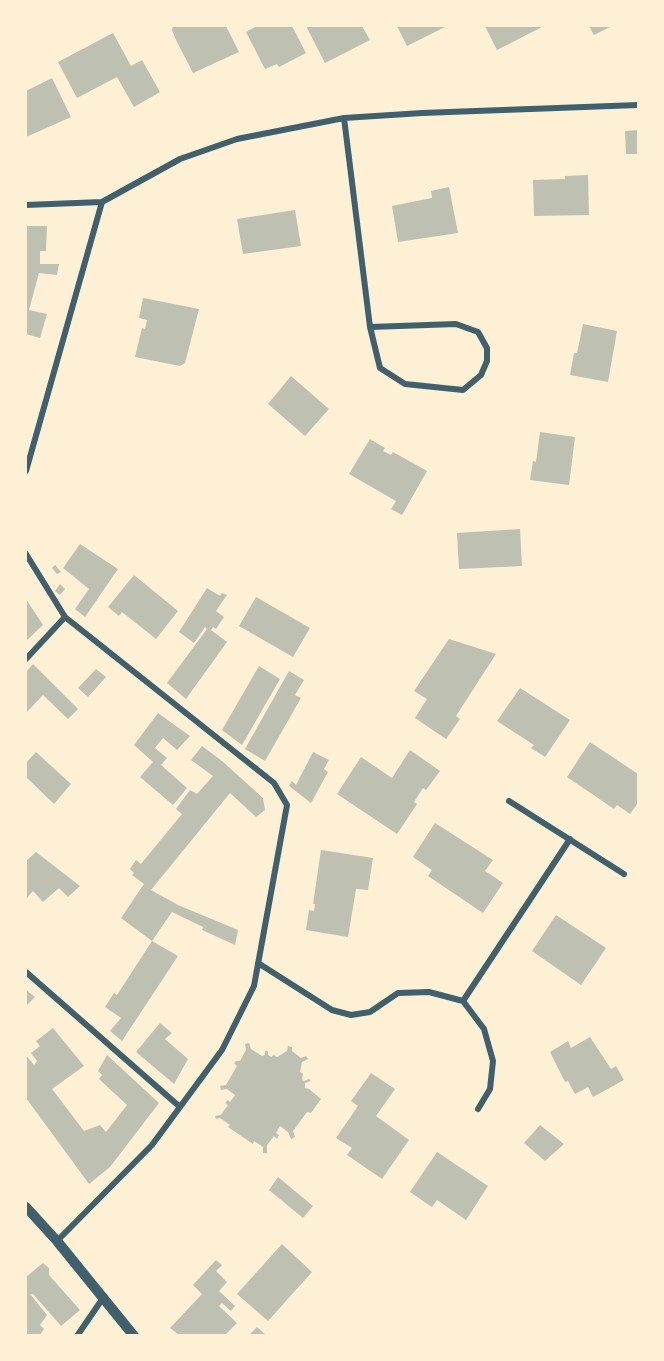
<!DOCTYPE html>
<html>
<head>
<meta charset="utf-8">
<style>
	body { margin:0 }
	#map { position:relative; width:664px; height:1361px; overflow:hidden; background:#fdf0d5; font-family:Barlow,sans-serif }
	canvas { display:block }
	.frame { position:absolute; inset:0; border:27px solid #fdf0d5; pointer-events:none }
</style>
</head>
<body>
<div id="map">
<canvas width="664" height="1361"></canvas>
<div class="frame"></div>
</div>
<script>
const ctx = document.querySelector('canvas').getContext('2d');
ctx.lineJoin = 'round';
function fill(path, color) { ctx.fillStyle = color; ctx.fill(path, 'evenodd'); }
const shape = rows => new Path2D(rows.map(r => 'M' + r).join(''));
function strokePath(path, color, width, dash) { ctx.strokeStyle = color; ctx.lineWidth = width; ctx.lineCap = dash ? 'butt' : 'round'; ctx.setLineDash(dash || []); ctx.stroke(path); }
fill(shape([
	[173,26,226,26,239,52,193,73,175,38,172,30],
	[257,26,292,26,306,53,279,67,277,64,265,69,246,32],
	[306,26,362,26,370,40,325,63],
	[397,26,447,26,407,46],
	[485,26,544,26,497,50],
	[589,26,612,26,594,35],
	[113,33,131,66,142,60,160,92,134,107,117,77,77,98,58,62],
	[52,78,71,117,26,137,26,91],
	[638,130,638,154,626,154,625,131],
	[588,175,589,215,534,216,533,180,565,179,565,176],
	[449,187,458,233,398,242,392,206,432,198,431,191],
	[295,210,301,246,243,254,237,219],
	[26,226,47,226,46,251,40,251,40,264,59,264,57,275,39,273,29,310,47,314,40,338,26,334],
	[143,298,199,309,185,363,180,366,135,357,142,328,145,329,147,320,139,318],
	[583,324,617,331,608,382,570,375,574,353,577,353],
	[291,376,329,409,305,436,268,404],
	[540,432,575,437,569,485,530,480,533,461,536,462],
	[370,439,385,448,383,451,391,455,393,452,427,471,402,515,391,509,396,501,349,474],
	[520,529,522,566,459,569,457,533],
	[80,544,118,569,85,617,75,609,89,589,63,568],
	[55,565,61,572,57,574,52,568],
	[134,575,178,611,156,639,122,612,119,616,108,607],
	[60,584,65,589,60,595,55,591],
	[207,588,220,596,222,593,227,595,216,611,224,617,216,629,213,627,211,630,227,642,186,699,167,683,207,629,205,627,194,643,179,632],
	[256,597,310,628,293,657,239,626],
	[26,599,43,625,26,641],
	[449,639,496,654,456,716,460,719,446,739,415,718,427,699,414,691],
	[33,664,78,709,68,719,43,695,26,713,26,672],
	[259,666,280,679,242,745,222,730],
	[96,669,106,677,88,697,78,688],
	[289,671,304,680,295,695,301,698,265,761,245,749],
	[520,688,570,720,545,757,531,748,534,745,497,721],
	[158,713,190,736,177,750,163,738,155,748,167,758,161,765,187,788,173,805,140,777,153,762,134,745],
	[590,742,638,774,638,803,630,814,617,805,614,809,567,777],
	[202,746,222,761,263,798,265,810,256,817,230,793,151,890,178,905,238,930,235,945,202,930,203,927,172,912,152,941,121,918,144,884,132,875,134,873,130,869,136,860,141,864,182,814,176,809,190,790,197,794,213,776,191,760],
	[410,750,440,771,426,790,423,788,414,802,417,804,397,834,337,794,361,757,392,778],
	[36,752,71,784,54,804,26,777,26,763],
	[313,752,329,760,324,769,328,772,311,803,289,786,292,781,296,785],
	[435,823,493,860,485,871,503,883,483,913,428,876,432,870,413,857],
	[321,850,373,858,368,890,356,889,348,937,306,930,309,910,314,911,315,904,313,904],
	[36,852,80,886,68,897,59,888,43,902,33,891,26,899,26,861],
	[556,915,606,948,581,985,532,951],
	[152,941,178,956,122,1041,110,1031,121,1018,105,1007,114,993,117,995],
	[26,990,35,997,26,1006],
	[160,1023,172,1033,165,1039,188,1059,174,1084,136,1052],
	[53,1028,84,1066,52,1089,84,1131,100,1125,106,1132,127,1105,99,1079,102,1075,98,1071,107,1055,159,1103,110,1167,89,1184,26,1098,26,1055,34,1065,37,1061,31,1053,40,1046,36,1041],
	[590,1037,611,1069,616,1066,624,1080,593,1097,588,1087,575,1094,568,1081,565,1082,550,1052,568,1041,571,1048],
	[249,1043,251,1049,262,1056,265,1055,265,1051,268,1051,268,1055,271,1057,274,1055,277,1057,287,1051,288,1046,292,1047,292,1051,301,1058,306,1056,308,1059,302,1062,300,1072,303,1074,302,1079,304,1081,309,1079,311,1081,305,1083,305,1088,309,1089,321,1099,311,1113,307,1112,293,1131,295,1137,291,1139,288,1132,280,1126,276,1133,279,1135,277,1139,274,1136,267,1145,267,1153,263,1153,263,1147,254,1141,253,1144,228,1127,230,1125,220,1118,216,1119,215,1116,221,1115,228,1105,225,1103,228,1100,230,1102,235,1095,227,1089,221,1090,220,1086,226,1085,237,1066,234,1063,236,1061,240,1061,246,1050,245,1044],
	[371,1073,395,1089,376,1116,409,1140,382,1179,347,1155,352,1148,336,1138,358,1106,351,1101],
	[540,1125,564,1144,545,1161,524,1143],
	[437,1152,488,1186,466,1220,437,1200,432,1207,410,1192],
	[278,1177,313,1206,303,1218,269,1190],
	[282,1244,312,1272,268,1321,237,1294],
	[216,1260,222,1265,216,1271,227,1282,219,1291,235,1306,231,1311,222,1303,219,1306,237,1323,225,1335,179,1335,170,1328,202,1294,193,1285],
	[43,1263,49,1268,49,1275,80,1310,61,1326,33,1294,30,1294,47,1315,40,1325,44,1329,40,1335,26,1335,26,1277],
	[257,1327,266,1335,250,1334]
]), '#bec0b2');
strokePath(shape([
	[344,118,370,327,380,368,405,384,463,390,481,375,487,361,487,348,478,332,456,324,370,327],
	[26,205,102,202,180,159,237,139,344,118,422,113,638,105],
	[26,471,102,202],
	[26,554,65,617,274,783,287,805,254,986,222,1050,152,1145,57,1241],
	[26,659,65,617],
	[509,801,624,874],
	[258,963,332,1010,351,1015,370,1012,398,993,429,992,463,1001,484,1029,493,1061,490,1089,478,1109],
	[26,972,180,1107],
	[463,1001,570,839],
	[77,1336,103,1298]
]), '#3f606c', 6);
strokePath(shape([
	[26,1207,57,1241,134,1336]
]), '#3f606c', 10);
</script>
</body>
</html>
